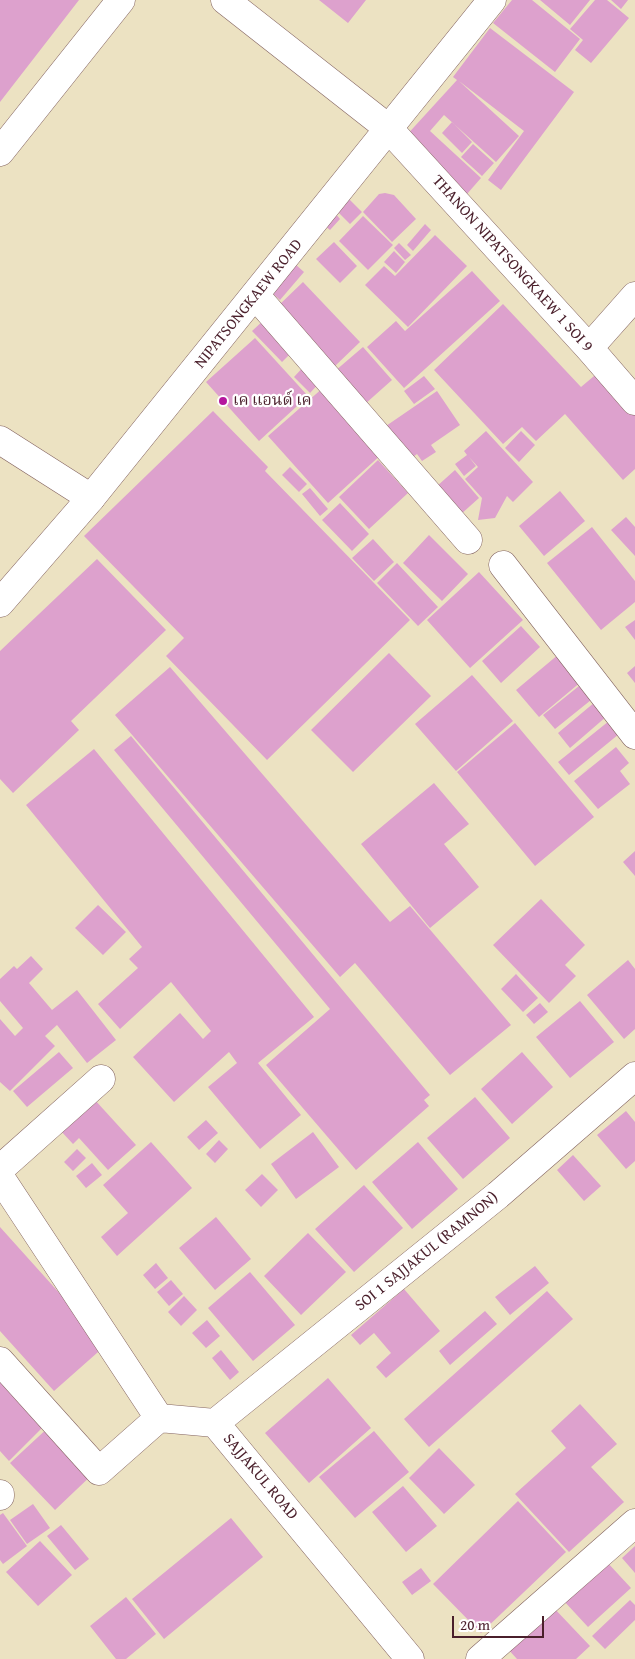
<!DOCTYPE html>
<html>
<head>
<meta charset="utf-8">
<style>
	body { margin:0 }
	#map { position:relative; width:635px; height:1659px; overflow:hidden; background:#ece2c2; font-family:"Gentium Book Plus",serif }
	canvas { display:block }
	.scale { position:absolute; left:452px; top:1616px; width:92px; height:22px; box-sizing:border-box; border:2px solid #4a1f2b; border-top:0; padding-left:6px; font-size:15px; line-height:18px; white-space:nowrap; color:#4a1f2b; -webkit-text-stroke:4px #fff; paint-order:stroke }
</style>
</head>
<body>
<div id="map">
<canvas width="635" height="1659"></canvas>
<div class="scale">20 m</div>
</div>
<script>
const ctx = document.querySelector('canvas').getContext('2d');
ctx.lineJoin = 'round';
function fill(path, color) { ctx.fillStyle = color; ctx.fill(path, 'evenodd'); }
const shape = rows => new Path2D(rows.map(r => 'M' + r).join(''));
function strokePath(path, color, width, dash) { ctx.strokeStyle = color; ctx.lineWidth = width; ctx.lineCap = dash ? 'butt' : 'round'; ctx.setLineDash(dash || []); ctx.stroke(path); }
function write(font, color, halo, rows, align = 'center') {
  ctx.font = font + ' "Gentium Book Plus","Noto Serif Thai",serif'; ctx.lineWidth = 4.5; ctx.setLineDash([]); ctx.textBaseline = 'middle'; ctx.strokeStyle = halo; ctx.fillStyle = color; for (const [text, x, y, turn = 0] of rows) {
    ctx.save(); ctx.translate(x, y); ctx.rotate((+turn || 0) * Math.PI / 180); ctx.textAlign = isNaN(turn) ? turn : align; if (halo) ctx.strokeText(text, 0, 0); ctx.fillText(text, 0, 0); ctx.restore();
  }
}
fill(shape([
	[0,0,79,0,0,102],
	[319,0,366,0,348,23],
	[512,0,532,0,580,39,555,72,493,23],
	[540,0,590,0,570,25],
	[595,0,607,0,629,18,591,63,575,50,583,40,570,29],
	[611,0,628,0,621,9],
	[490,28,574,92,501,190,488,180,524,131,459,81,519,136,496,162,444,115,430,131,481,178,467,194,404,138,457,80,453,77],
	[452,122,472,142,462,153,442,133],
	[473,144,494,163,482,176,461,157],
	[385,193,394,195,416,219,392,242,363,212,379,194],
	[348,198,362,212,350,224,336,210],
	[335,213,340,219,330,230,324,225],
	[363,216,393,245,368,270,339,241],
	[425,224,431,230,413,251,407,245],
	[435,235,467,266,408,327,365,285,384,266,395,276],
	[334,242,357,266,340,283,316,259],
	[399,243,411,255,405,260,394,248],
	[394,251,405,262,396,273,384,262],
	[295,264,304,272,280,300,271,292],
	[472,271,500,301,404,388,367,347,396,321,405,331],
	[303,282,360,342,335,366,278,306],
	[503,304,581,387,600,371,635,410,635,469,623,480,565,414,536,441,522,427,503,444,434,370],
	[265,319,295,349,282,362,252,331],
	[255,338,308,396,259,441,206,382],
	[363,347,392,380,365,404,335,371],
	[306,364,322,380,310,393,294,377],
	[424,376,435,389,414,404,404,391],
	[324,387,383,453,328,503,268,436],
	[437,391,460,425,431,445,436,452,422,461,417,454,409,460,386,426],
	[213,411,268,467,265,471,410,620,267,760,166,656,184,638,84,536],
	[486,431,533,482,513,502,507,496,495,518,478,520,482,498,465,479,478,467,469,457,476,466,464,476,455,464,467,455,464,451],
	[521,431,535,445,519,462,505,448],
	[378,460,408,493,369,529,339,497],
	[290,467,307,484,299,492,282,475],
	[455,470,479,498,460,515,436,487],
	[310,488,328,509,320,516,302,494],
	[560,491,585,521,544,556,519,526],
	[340,503,369,534,352,551,322,520],
	[626,517,635,527,635,556,611,530],
	[592,527,635,581,635,602,601,630,547,563],
	[429,535,468,574,442,601,403,563],
	[373,539,394,562,374,581,352,558],
	[97,559,166,630,71,721,79,730,13,793,0,779,0,651],
	[397,563,438,607,418,626,377,583],
	[479,572,523,620,470,668,427,620],
	[635,620,635,640,625,627],
	[521,626,540,647,501,683,482,661],
	[389,653,431,696,353,772,311,730],
	[559,654,582,681,539,717,516,690],
	[635,666,635,683,627,673],
	[170,667,390,922,410,906,511,1025,450,1075,355,963,340,977,115,715],
	[472,675,513,721,456,771,415,724],
	[579,686,591,700,555,729,543,715],
	[595,702,607,716,570,748,558,733],
	[609,721,619,734,569,775,558,762],
	[515,723,594,817,535,866,457,772],
	[131,736,430,1095,424,1100,429,1106,356,1170,266,1065,330,1009,114,750],
	[616,747,629,763,620,771,630,784,598,809,574,781],
	[94,749,314,1017,258,1063,301,1115,260,1149,208,1087,237,1063,229,1052,174,1102,133,1057,180,1013,203,1039,211,1031,171,982,120,1029,98,1004,138,968,129,959,142,947,26,805],
	[434,783,469,824,444,844,479,887,430,928,361,844],
	[635,851,635,876,623,862],
	[541,899,585,945,565,965,576,976,549,1003,493,945],
	[98,905,126,932,103,955,75,928],
	[31,956,43,969,29,983,52,1010,77,990,116,1040,87,1063,57,1025,45,1036,55,1046,10,1091,0,1082,0,1019,15,1036,23,1028,0,1001,0,979,14,966,17,969],
	[628,960,635,969,635,1029,624,1039,587,995],
	[516,974,538,998,523,1012,501,989],
	[580,1001,614,1042,570,1078,536,1037],
	[540,1003,548,1012,534,1024,526,1015],
	[59,1052,73,1068,27,1107,13,1091],
	[522,1052,553,1087,512,1124,481,1089],
	[475,1097,510,1138,463,1179,427,1138],
	[94,1099,136,1145,108,1170,79,1138,73,1144,60,1130],
	[626,1111,635,1122,635,1161,626,1169,597,1135],
	[206,1120,218,1133,199,1150,187,1137],
	[313,1132,339,1167,296,1199,271,1164],
	[219,1140,228,1149,215,1163,206,1154],
	[151,1142,192,1188,117,1256,101,1237,128,1213,103,1185],
	[418,1142,458,1189,412,1229,372,1182],
	[77,1149,86,1158,73,1171,64,1162],
	[573,1155,601,1186,584,1201,557,1170],
	[92,1163,102,1175,86,1188,76,1176],
	[262,1174,278,1190,261,1207,245,1190],
	[364,1185,403,1228,354,1272,315,1229],
	[216,1217,251,1259,215,1290,179,1248],
	[0,1227,106,1345,54,1391,0,1331],
	[308,1233,346,1272,301,1315,264,1276],
	[156,1263,168,1278,155,1289,143,1275],
	[535,1266,549,1283,510,1315,495,1297],
	[250,1272,295,1325,253,1361,208,1308],
	[171,1280,183,1294,169,1306,157,1292],
	[404,1289,440,1331,386,1378,376,1367,391,1353,374,1333,360,1345,351,1335],
	[547,1291,573,1319,429,1447,404,1419],
	[184,1296,197,1310,181,1326,168,1312],
	[485,1311,497,1324,450,1365,439,1351],
	[207,1320,220,1336,206,1348,192,1333],
	[221,1350,239,1372,230,1380,212,1358],
	[0,1372,48,1422,9,1461,0,1451],
	[328,1378,371,1428,309,1483,265,1433],
	[580,1404,617,1444,591,1467,624,1502,569,1552,515,1494,566,1448,551,1431],
	[51,1425,96,1471,55,1510,10,1463],
	[374,1431,409,1472,355,1518,319,1477],
	[439,1448,475,1485,444,1514,409,1478],
	[403,1486,437,1526,406,1552,372,1512],
	[518,1501,566,1552,481,1633,433,1584],
	[33,1504,50,1528,27,1544,10,1520],
	[3,1513,27,1546,3,1564,0,1560,0,1515],
	[231,1518,263,1557,164,1639,132,1599],
	[61,1525,89,1559,75,1570,47,1536],
	[40,1541,72,1575,38,1606,6,1572],
	[635,1546,635,1573,622,1558],
	[606,1561,631,1588,588,1627,563,1600],
	[421,1568,431,1581,412,1595,402,1582],
	[126,1597,156,1634,126,1659,116,1659,90,1626],
	[630,1600,635,1605,635,1620,605,1649,592,1636],
	[552,1606,590,1646,576,1659,517,1659,507,1648]
]), '#dda1cd');
const minor = shape([
	[225,0,388,128,589,348,635,401],
	[0,152,121,0],
	[256,296,468,540],
	[589,348,635,296],
	[0,440,91,498],
	[503,565,635,735],
	[0,1169,101,1079],
	[0,1177,159,1418,215,1423,410,1659],
	[0,1361,99,1471,159,1418],
	[215,1423,498,1195,635,1076],
	[0,1494,0,1496],
	[480,1659,635,1523]
]);
const major = shape([
	[0,603,91,498,492,0]
]);
strokePath(minor, '#836360', 29);
strokePath(major, '#836360', 29);
strokePath(minor, '#fff', 28);
strokePath(major, '#fff', 28);
for (const [x, y, r, color] of [
	[223,401,5,"#b5179e"]
]) { const dot = new Path2D(); dot.arc(x, y, r, 0, 2 * Math.PI); ctx.fillStyle = color; ctx.fill(dot); strokePath(dot, '#fff', 2); }
write('16px', '#4a1f2b', '#fff', [
	["THANON NIPATSONGKAEW 1 SOI 9",512,264,48],
	["NIPATSONGKAEW ROAD",249,304,-51],
	["SOI 1 SAJJAKUL (RAMNON)",427,1252,-39],
	["SAJJAKUL ROAD",260,1477,50]
]);
write('16px', '#4a1f2b', '#fff', [
	["เค แอนด์ เค",233,401]
], 'left');
</script>
</body>
</html>
